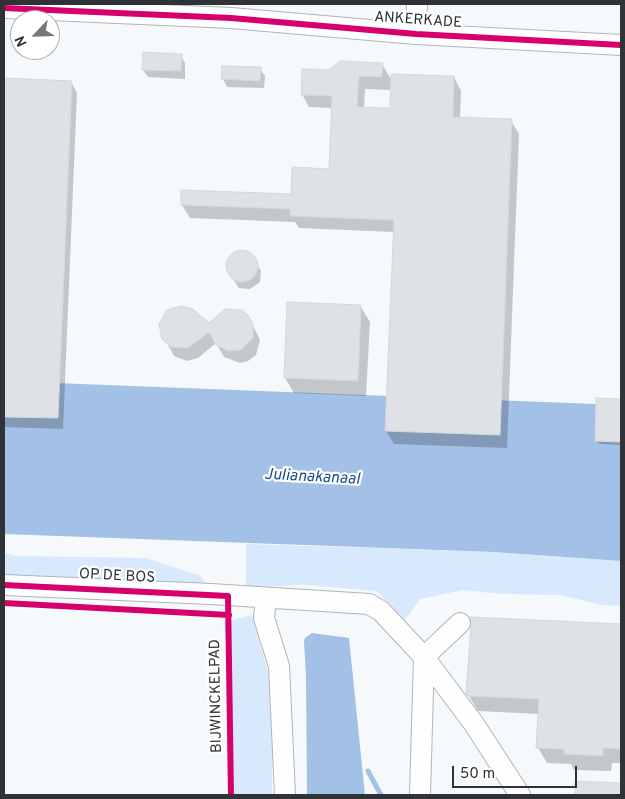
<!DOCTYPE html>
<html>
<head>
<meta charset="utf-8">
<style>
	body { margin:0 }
	#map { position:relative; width:625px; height:799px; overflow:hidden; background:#f6f9fc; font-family:Overpass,sans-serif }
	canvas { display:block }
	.frame { position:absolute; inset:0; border:5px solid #2f3236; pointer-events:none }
	.north { position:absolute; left:10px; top:10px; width:50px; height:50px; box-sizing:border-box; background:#fff; border:1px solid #acadaf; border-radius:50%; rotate:246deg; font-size:14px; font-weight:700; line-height:20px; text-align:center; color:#2f3236 }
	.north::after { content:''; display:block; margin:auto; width:18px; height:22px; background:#75787b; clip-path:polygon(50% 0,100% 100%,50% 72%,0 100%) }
	.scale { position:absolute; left:452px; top:766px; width:125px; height:22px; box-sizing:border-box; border:2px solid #2f3236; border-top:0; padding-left:6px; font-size:15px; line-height:18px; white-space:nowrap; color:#2f3236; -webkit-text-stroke:4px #fff; paint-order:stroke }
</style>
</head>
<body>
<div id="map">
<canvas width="625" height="799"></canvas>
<div class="frame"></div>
<div class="north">N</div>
<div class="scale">50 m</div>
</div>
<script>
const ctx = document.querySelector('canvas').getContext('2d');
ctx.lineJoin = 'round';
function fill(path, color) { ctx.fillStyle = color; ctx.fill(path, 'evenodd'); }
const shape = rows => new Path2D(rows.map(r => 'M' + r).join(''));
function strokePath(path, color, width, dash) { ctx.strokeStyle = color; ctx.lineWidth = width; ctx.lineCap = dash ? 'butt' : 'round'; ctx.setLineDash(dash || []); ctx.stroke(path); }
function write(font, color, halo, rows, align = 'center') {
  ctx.font = font + ' Overpass,sans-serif'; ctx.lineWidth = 4.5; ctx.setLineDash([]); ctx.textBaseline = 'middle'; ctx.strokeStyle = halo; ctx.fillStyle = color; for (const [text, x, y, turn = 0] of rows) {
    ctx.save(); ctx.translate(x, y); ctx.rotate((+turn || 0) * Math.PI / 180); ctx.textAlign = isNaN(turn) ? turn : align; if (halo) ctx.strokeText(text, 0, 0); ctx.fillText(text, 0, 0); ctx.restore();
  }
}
fill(shape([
	[246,544,494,552,621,561,621,606,603,605,560,595,500,594,463,590,420,599,405,620,377,591,306,585,246,587],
	[4,553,18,556,146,558,201,576,207,585,4,577],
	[252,615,272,686,272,795,228,795,226,644,223,622]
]), '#d8e8fd');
fill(shape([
	[4,381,621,405,621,561,494,552,4,534],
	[312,633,349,638,365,795,307,795,306,676,304,641,305,638]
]), '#a3c0e6');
fill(shape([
	[181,55,185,63,185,79,148,77,143,70],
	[382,64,392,81,454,77,461,91,460,119,511,121,519,134,507,448,394,444,386,431,394,232,299,228,295,222,190,218,182,205,292,196,330,170,333,108,309,107,302,94,329,72],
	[365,89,391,90,391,110,364,108],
	[260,69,265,76,264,88,227,87,223,79],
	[4,79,71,82,77,93,63,429,4,427],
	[239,251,250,254,261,271,260,282,250,289,239,288,227,270,229,258],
	[361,307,370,322,366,396,294,393,285,378],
	[249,317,260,340,256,355,248,361,240,363,224,357,216,343,198,358,187,361,174,356,161,332,160,324,209,324],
	[597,400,621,400,621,445,599,444,597,441],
	[472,619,621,625,621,763,612,763,611,771,574,770,571,764,547,763,538,748,539,714,478,711,467,693],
	[576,783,621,784,621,795,576,795]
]), '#0003');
strokePath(shape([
	[368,771,381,795]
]), '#a3c0e6', 5);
const building = shape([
	[143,52,182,54,181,71,142,70,143,52],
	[340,61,383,63,382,77,359,76,357,107,390,108,391,74,454,76,453,117,512,119,500,435,385,431,394,220,290,216,290,209,181,205,181,190,291,194,292,167,329,169,332,96,301,95,302,69,329,70,340,61],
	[222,66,261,67,260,81,221,79,222,66],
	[4,78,72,81,58,418,4,417,4,78],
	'226 266a16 16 0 1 1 32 0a16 16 0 1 1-32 0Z',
	[287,302,361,305,358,381,284,378,287,302],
	[181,306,193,309,209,323,225,309,242,310,247,314,253,323,253,338,241,350,229,351,216,345,209,332,188,348,171,347,162,339,159,324,167,310,181,306],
	[596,398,621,399,621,442,595,441,596,398],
	[470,617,621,624,621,749,603,748,603,756,564,754,564,749,536,748,539,699,468,696,466,693,471,626,470,617],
	[575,781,621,783,621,795,575,795,575,781]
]);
fill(building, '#dee1e5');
strokePath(building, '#d4d7db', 1);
const minor = shape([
	[4,8,231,18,416,34,621,45],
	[416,34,417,4],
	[4,585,211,594,369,604,381,611,424,657,474,724,520,795],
	[266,599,264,618,279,666,285,795],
	[420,794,424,657,460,623]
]);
strokePath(minor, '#b1b4b7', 22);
strokePath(minor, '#fefeff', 20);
strokePath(shape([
	[4,8,231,18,416,34,621,45],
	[4,585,228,596,231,795],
	[4,603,229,615]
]), '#d6006c', 6);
write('15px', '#2f3236', '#fff', [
	["ANKERKADE",418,21,4],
	["OP DE BOS",117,577,3],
	["BIJWINCKELPAD",217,696,-91]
]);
write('italic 16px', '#184c8c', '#fff', [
	["Julianakanaal",312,478,3]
]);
</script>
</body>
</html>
